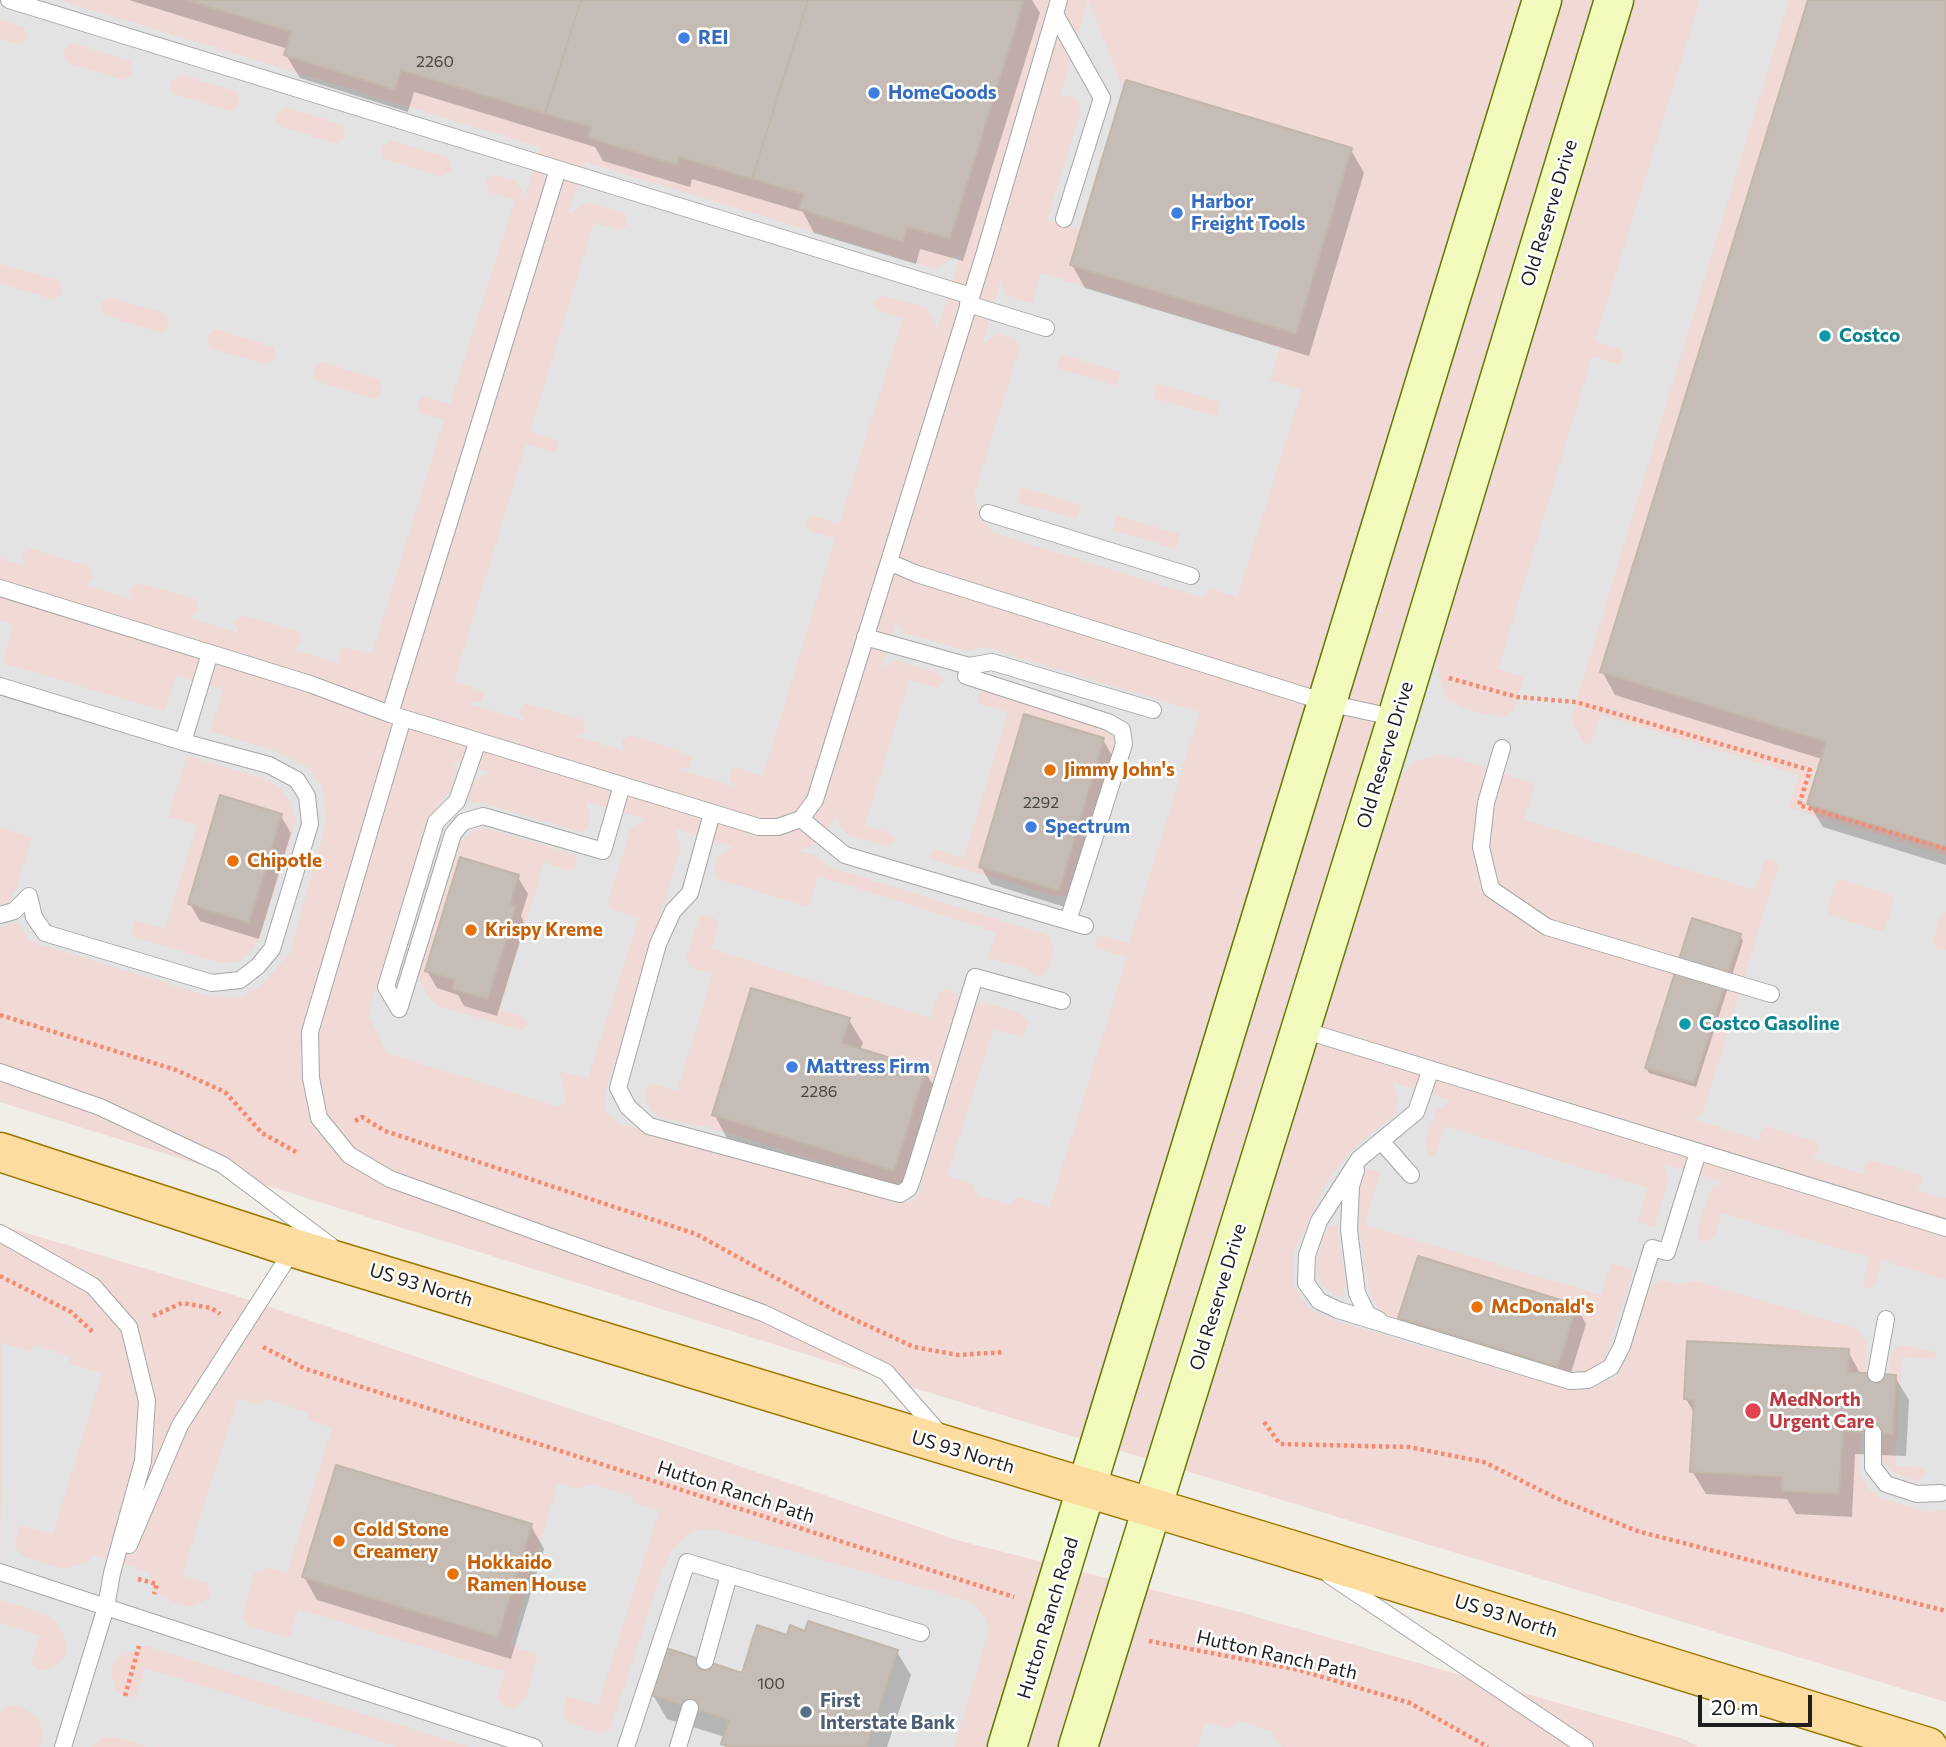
<!DOCTYPE html>
<html>
<head>
<meta charset="utf-8">
<style>
	body { margin:0 }
	#map { position:relative; width:1946px; height:1747px; overflow:hidden; background:#f0eee6; font-family:Commissioner,sans-serif }
	canvas { display:block }
	.scale { position:absolute; left:1698px; top:1695px; width:114px; height:32px; box-sizing:border-box; border:4px solid #1f1f1f; border-top:0; padding-left:9px; font-size:21px; line-height:24px; white-space:nowrap; color:#1f1f1f; -webkit-text-stroke:5px #fff; paint-order:stroke }
</style>
</head>
<body>
<div id="map">
<canvas width="1946" height="1747"></canvas>
<div class="scale">20 m</div>
</div>
<script>
const ctx = document.querySelector('canvas').getContext('2d');
ctx.lineJoin = 'round';
function fill(path, color) { ctx.fillStyle = color; ctx.fill(path, 'evenodd'); }
const shape = rows => new Path2D(rows.map(r => 'M' + r).join(''));
function strokePath(path, color, width, dash) { ctx.strokeStyle = color; ctx.lineWidth = width; ctx.lineCap = dash ? 'butt' : 'round'; ctx.setLineDash(dash || []); ctx.stroke(path); }
function write(font, color, halo, rows, align = 'center') {
  ctx.font = font + ' Commissioner,sans-serif'; ctx.lineWidth = 5; ctx.setLineDash([]); ctx.textBaseline = 'middle'; ctx.strokeStyle = halo; ctx.fillStyle = color; for (const [text, x, y, turn = 0] of rows) {
    ctx.save(); ctx.translate(x, y); ctx.rotate((+turn || 0) * Math.PI / 180); ctx.textAlign = isNaN(turn) ? turn : align; if (halo) ctx.strokeText(text, 0, 0); ctx.fillText(text, 0, 0); ctx.restore();
  }
}
fill(shape([
	[0,0,1946,0,1946,1702,904,1385,0,1102],
	[0,1225,246,1299,960,1541,1232,1610,1681,1738,1699,1747,0,1747]
]), '#f1d9d5');
fill(shape([
	[0,0,59,0,540,147,523,204,522,190,516,182,494,174,486,180,489,192,515,200,450,404,424,396,417,402,419,412,444,420,372,654,341,647,338,658,341,664,294,650,302,642,299,632,243,615,234,621,239,633,190,618,199,610,195,599,138,583,130,588,130,595,134,600,83,584,89,583,93,578,89,566,31,549,22,554,26,566,0,558,0,283,54,300,63,293,60,281,0,264,0,39,19,44,28,37,24,27,0,19],
	[72,43,130,61,132,73,123,80,66,62,63,50],
	[180,74,237,92,240,104,231,111,174,94,170,88,171,82],
	[286,107,343,125,345,137,337,144,280,126,275,121,277,114],
	[391,140,449,158,451,170,442,177,385,159,382,154,382,148],
	[109,297,167,314,169,326,161,333,104,315,101,303],
	[216,329,273,347,276,358,267,365,210,348,207,336],
	[323,362,380,380,382,392,374,399,317,381,313,375,314,369],
	[1088,0,1123,87,1079,229,1047,220,1080,114,1078,101,1070,95,1060,97],
	[1700,0,1789,0,1572,716,1573,723,1585,744,1590,745,1601,715,1799,775,1789,808,1946,856,1946,912,1941,914,1933,941,1936,948,1946,951,1946,1199,1916,1190,1922,1184,1921,1175,1869,1160,1863,1166,1865,1175,1811,1158,1818,1152,1816,1141,1788,1133,1767,1126,1759,1133,1761,1141,1693,1119,1703,1113,1778,866,1773,858,1764,861,1755,890,1524,820,1535,784,1454,757,1436,755,1413,762,1398,782,1437,658,1440,681,1448,700,1468,710,1502,717,1513,710,1523,677,1498,669,1592,356,1618,364,1624,359,1621,350,1595,341],
	[1840,879,1891,895,1894,899,1885,929,1880,931,1830,915,1827,910,1836,882],
	[585,162,936,269,961,253,935,336,936,325,926,307,882,296,874,302,876,310,903,319,839,524,813,516,806,522,810,531,835,539,763,776,737,768,732,769,729,780,736,787,678,769,689,768,693,757,660,744,630,735,622,741,623,749,628,752,574,736,583,734,586,729,583,720,524,703,519,711,525,721,470,704,481,701,484,692,454,681,526,444,552,452,559,448,557,440,530,432,594,222,619,230,628,224,625,213,591,203,583,204,568,215],
	[1041,273,1280,347,1270,380,1302,390,1237,597,1209,588,1203,598,994,533,980,519,974,495,1020,346,1014,338,998,334,982,345,1001,280,1006,295,1027,303,1033,301],
	[1060,354,1121,372,1117,386,1056,368],
	[1157,383,1220,402,1216,416,1153,398],
	[1021,487,1081,505,1077,519,1016,502],
	[1117,516,1180,534,1176,549,1113,530],
	[0,620,13,624,3,663,164,711,177,675,224,690,210,731,275,751,309,768,322,787,327,820,290,953,262,985,241,997,208,996,29,941,18,921,0,928,0,905,7,904,16,889,32,838,0,827],
	[187,756,263,778,282,789,291,804,296,822,262,930,253,950,239,961,220,963,131,936,135,920,165,929,197,825,168,816],
	[896,621,905,633,915,636,967,651,984,647,1200,712,1129,943,1100,935,1095,940,1096,948,1127,957,1050,1207,1019,1197,1008,1204,978,1196,973,1184,947,1176,993,1030,1022,1037,1029,1022,1020,1013,982,1002,976,1006,918,1196,913,1201,904,1202,619,1124,605,1110,606,1090,681,848,674,828,734,847,718,856,714,869,717,879,806,906,810,903,818,876,996,932,988,958,1028,969,1038,978,1046,974,1054,950,1050,938,1044,934,833,868,812,854,799,851,811,846,822,837,837,814,839,826,849,836,888,846,895,841,895,836,891,833,865,826,909,680,938,688,944,681,941,674,901,662,894,661,882,668],
	[983,690,1108,731,1113,736,1115,745,1070,891,1064,896,1058,897,931,859,929,856,935,849,964,858,1008,712,978,703,977,696],
	[704,915,711,916,719,923,711,949,931,1018,938,994,945,989,957,994,958,1000,902,1182,893,1184,708,1127,661,1118,650,1109,645,1094,649,1085,652,1083,677,1091,713,974,690,967,686,958,699,918],
	[452,760,490,772,473,782,469,799,472,803,480,802,580,832,587,829,590,816,586,801,645,819,631,828,608,902,610,909,639,918,588,1078,560,1072,566,1103,556,1106,387,1053,368,1014,428,819,450,791,454,781,456,767],
	[486,828,573,854,577,858,575,868,569,870,544,862,500,1010,526,1018,528,1025,522,1030,440,1007,428,997,418,977,460,842,476,830],
	[1392,1082,1452,1101,1437,1110,1425,1140,1428,1154,1434,1158,1445,1126,1648,1188,1638,1221,1654,1227,1669,1180,1664,1164,1724,1182,1713,1186,1709,1193,1697,1231,1698,1239,1704,1242,1715,1237,1722,1213,1870,1258,1863,1282,1867,1290,1875,1286,1882,1260,1946,1280,1946,1510,1927,1512,1881,1498,1867,1488,1859,1471,1867,1344,1858,1329,1696,1281,1678,1284,1663,1280,1655,1283,1647,1292,1626,1360,1618,1376,1587,1390,1570,1390,1335,1321,1309,1309,1294,1287,1294,1253,1326,1183,1349,1152,1394,1115,1399,1098],
	[1367,1169,1375,1170,1379,1174,1365,1225,1601,1295,1611,1263,1633,1270,1604,1361,1587,1372,1572,1372,1396,1320,1380,1311,1369,1290,1359,1227,1360,1185],
	[1337,1225,1346,1287,1341,1298,1321,1285,1317,1266,1322,1239,1329,1226],
	[1899,1345,1937,1352,1934,1359,1902,1357,1895,1466,1926,1468,1925,1476,1915,1482,1893,1472,1881,1458,1889,1367,1893,1351],
	[2,1343,28,1351,36,1346,69,1356,70,1364,102,1373,53,1534,23,1526,18,1528,15,1548,24,1557,61,1569,88,1562,94,1555,149,1572,155,1593,176,1603,192,1607,206,1600,210,1594,207,1583,182,1575,238,1398,259,1405,266,1399,307,1412,309,1420,332,1428,287,1573,269,1568,254,1573,242,1618,248,1626,284,1637,290,1635,298,1609,505,1672,497,1698,503,1706,514,1709,527,1696,538,1655,510,1645,558,1483,578,1489,592,1484,631,1496,634,1503,659,1511,598,1705,566,1696,563,1712,568,1723,600,1733,610,1730,662,1571,672,1550,683,1538,697,1530,713,1529,965,1600,977,1607,986,1619,989,1631,954,1747,470,1747,146,1646,119,1657,112,1667,112,1679,119,1693,136,1698,145,1668,398,1747,146,1747,121,1738,104,1737,91,1747,39,1747,43,1734,39,1720,19,1705,8,1706,0,1712,0,1623,40,1635,31,1664,38,1669,47,1670,60,1663,66,1653,66,1641,56,1621,45,1614,0,1600],
	[1240,1721,1272,1731,1281,1747,1198,1747,1205,1722,1227,1729]
]), '#e3e3e3');
fill(shape([
	[129,0,1032,0,1040,13,963,261,920,249,916,264,814,233,803,212,692,179,690,187,603,161,595,147,414,92,408,112,300,78,286,55,288,49],
	[1810,0,1946,0,1946,865,1823,827,1809,804,1822,759,1615,695,1602,671],
	[1351,150,1364,173,1309,356,1085,288,1072,265],
	[1103,740,1113,757,1068,908,991,884,981,867],
	[281,816,291,833,259,939,200,921,190,904],
	[517,876,528,894,521,916,525,925,497,1016,464,1006,458,995,437,988,427,971],
	[1740,935,1743,941,1696,1087,1649,1073,1646,1067],
	[849,1020,863,1043,860,1050,925,1071,938,1094,907,1194,727,1138,714,1114],
	[1576,1306,1586,1324,1568,1383,1410,1336,1400,1318],
	[1848,1351,1861,1375,1895,1377,1909,1400,1906,1456,1855,1454,1852,1517,1796,1514,1787,1499,1706,1494,1692,1471,1695,1414,1686,1399],
	[531,1526,544,1549,511,1659,317,1600,304,1577],
	[806,1633,897,1652,911,1675,887,1747,725,1747,725,1737,667,1719,653,1695,743,1675,788,1637]
]), '#0003');
const building = shape([
	[187,0,581,0,545,114,401,70,395,90,284,55,291,32,187,0],
	[581,0,808,0,752,179,679,157,677,165,588,138,591,127,545,114,581,0],
	[808,0,1024,0,950,239,907,227,903,242,799,209,803,194,752,179,808,0],
	[1808,0,1946,0,1946,847,1807,804,1826,742,1600,672,1808,0],
	[1126,80,1352,148,1296,334,1070,265,1126,80],
	[1024,714,1104,738,1059,891,979,867,1024,714],
	[220,795,282,814,249,923,188,904,220,795],
	[460,857,519,875,510,904,516,906,488,999,452,989,455,980,425,971,460,857],
	[1692,918,1741,934,1694,1083,1645,1068,1692,918],
	[751,988,850,1018,842,1043,926,1069,894,1171,712,1115,751,988],
	[1418,1256,1577,1305,1558,1367,1398,1318,1418,1256],
	[1687,1341,1849,1349,1848,1372,1896,1375,1893,1434,1843,1431,1839,1494,1781,1491,1782,1477,1690,1472,1694,1400,1684,1399,1687,1341],
	[336,1465,532,1524,498,1637,302,1577,336,1465],
	[808,1621,898,1650,867,1747,730,1747,721,1744,729,1720,651,1695,666,1648,742,1673,757,1625,787,1635,790,1625,805,1631,808,1621]
]);
fill(building, '#c5bdb5');
strokePath(building, '#c2b6a8', 2);
const service = shape([
	[9,0,558,169],
	[1055,14,1102,98,1064,219],
	[971,296,558,169,390,714,759,827,778,827,801,819,815,800,985,252,1059,0],
	[968,304,1046,328],
	[988,513,1191,576],
	[889,562,917,574,1328,703,1397,718],
	[0,588,310,684,390,714],
	[865,637,969,666,992,662,1153,710],
	[966,676,1108,722,1122,730,1124,744,1068,921],
	[0,686,183,742,210,653],
	[403,718,310,1032,311,1078,319,1118,349,1155,390,1179,763,1313,886,1372,940,1434],
	[1502,748,1486,803,1481,847,1491,889,1547,927,1771,994],
	[712,813,690,893,673,911,658,944,618,1088,628,1107,649,1126,900,1194,909,1188,913,1177,975,977,1062,1001],
	[801,819,845,855,1085,926],
	[0,915,14,911,29,896,34,917,45,933,212,983,240,980,258,966,272,949,310,824,307,796,297,780,269,765,183,742],
	[399,1009,453,834,463,822,483,816,603,851,622,785],
	[399,1009,386,987,436,822,457,801,478,741],
	[1300,1029,1946,1228],
	[1431,1069,1416,1112,1359,1159,1319,1221,1307,1255,1306,1283,1319,1301,1338,1310,1570,1381,1588,1380,1611,1367,1622,1346,1652,1248,1667,1252,1698,1152],
	[0,1072,100,1107,223,1165,331,1246],
	[1381,1141,1411,1175],
	[1356,1170,1351,1186,1349,1230,1357,1293,1367,1314,1379,1320],
	[0,1233,93,1286,129,1327,147,1401,143,1461,112,1573,106,1607],
	[1876,1374,1886,1319],
	[1873,1433,1873,1467,1886,1484,1917,1494,1941,1493],
	[129,1545,180,1425,294,1248],
	[0,1572,106,1607,63,1747],
	[1329,1575,1585,1747],
	[106,1607,534,1747],
	[705,1661,729,1575],
	[626,1747,687,1562,921,1633],
	[678,1747,690,1708]
]);
const secondary = shape([
	[1007,1747,1542,0],
	[1078,1747,1397,718,1614,0]
]);
const primary = shape([
	[0,1152,294,1248,1289,1549,1928,1747]
]);
strokePath(service, '#a6a6a6', 18);
strokePath(secondary, '#627805', 41);
strokePath(primary, '#9b7500', 41);
strokePath(shape([
	[1449,678,1517,697,1576,702,1810,770,1799,805,1946,849],
	[0,1015,176,1070,225,1092,262,1133,296,1152],
	[355,1121,362,1117,385,1131,696,1234,836,1311,914,1347,958,1355,1005,1352],
	[0,1276,71,1312,94,1333],
	[153,1316,182,1303,211,1308,220,1314],
	[263,1347,306,1369,1014,1597],
	[1264,1422,1280,1444,1409,1447,1484,1462,1556,1498,1637,1531,1946,1611],
	[138,1579,157,1584,154,1594],
	[1149,1641,1299,1670,1410,1703,1488,1747],
	[125,1696,139,1646]
]), '#fa886d', 4.5, [3.5, 3.5]);
strokePath(service, '#fff', 16);
strokePath(secondary, '#f1faba', 38);
strokePath(primary, '#fcdc9f', 38);
for (const [x, y, r, color] of [
	[684,38,7,"#3f7fe0"],
	[874,93,7,"#3f7fe0"],
	[1177,213,7,"#3f7fe0"],
	[1825,336,7,"#0f9aa8"],
	[1050,770,7,"#e8710a"],
	[1031,827,7,"#3f7fe0"],
	[233,861,7,"#e8710a"],
	[471,930,7,"#e8710a"],
	[1685,1024,7,"#0f9aa8"],
	[792,1067,7,"#3f7fe0"],
	[1477,1307,7,"#e8710a"],
	[1753,1411,9,"#e0444e"],
	[339,1541,7,"#e8710a"],
	[453,1574,7,"#e8710a"],
	[806,1712,7,"#5c6f8a"]
]) { const dot = new Path2D(); dot.arc(x, y, r, 0, 2 * Math.PI); ctx.fillStyle = color; ctx.fill(dot); strokePath(dot, '#fff', 2.5); }
write('16px', '#484644', null, [
	["2260",435,62],
	["2292",1041,803],
	["2286",819,1092],
	["100",771,1684]
]);
write('bold 19px', '#366cbe', '#fff', [
	["REI",698,38],
	["HomeGoods",888,93],
	["Harbor",1191,202],
	["Freight Tools",1191,224],
	["Spectrum",1045,827],
	["Mattress Firm",806,1067]
], 'left');
write('19px', '#1f1f1f', '#fff', [
	["Old Reserve Drive",1549,213,-73],
	["Old Reserve Drive",1385,755,-73],
	["US 93 North",421,1285,17],
	["Old Reserve Drive",1218,1297,-73],
	["US 93 North",963,1452,17],
	["Hutton Ranch Path",736,1492,18],
	["US 93 North",1506,1616,17],
	["Hutton Ranch Road",1048,1618,-73],
	["Hutton Ranch Path",1277,1655,13]
]);
write('bold 19px', '#0d838f', '#fff', [
	["Costco",1839,336],
	["Costco Gasoline",1699,1024]
], 'left');
write('bold 19px', '#c56008', '#fff', [
	["Jimmy John's",1064,770],
	["Chipotle",247,861],
	["Krispy Kreme",485,930],
	["McDonald's",1491,1307],
	["Cold Stone",353,1530],
	["Creamery",353,1552],
	["Hokkaido",467,1563],
	["Ramen House",467,1585]
], 'left');
write('bold 19px', '#be3a42', '#fff', [
	["MedNorth",1769,1400],
	["Urgent Care",1769,1422]
], 'left');
write('bold 19px', '#4e5e75', '#fff', [
	["First",820,1701],
	["Interstate Bank",820,1723]
], 'left');
</script>
</body>
</html>
